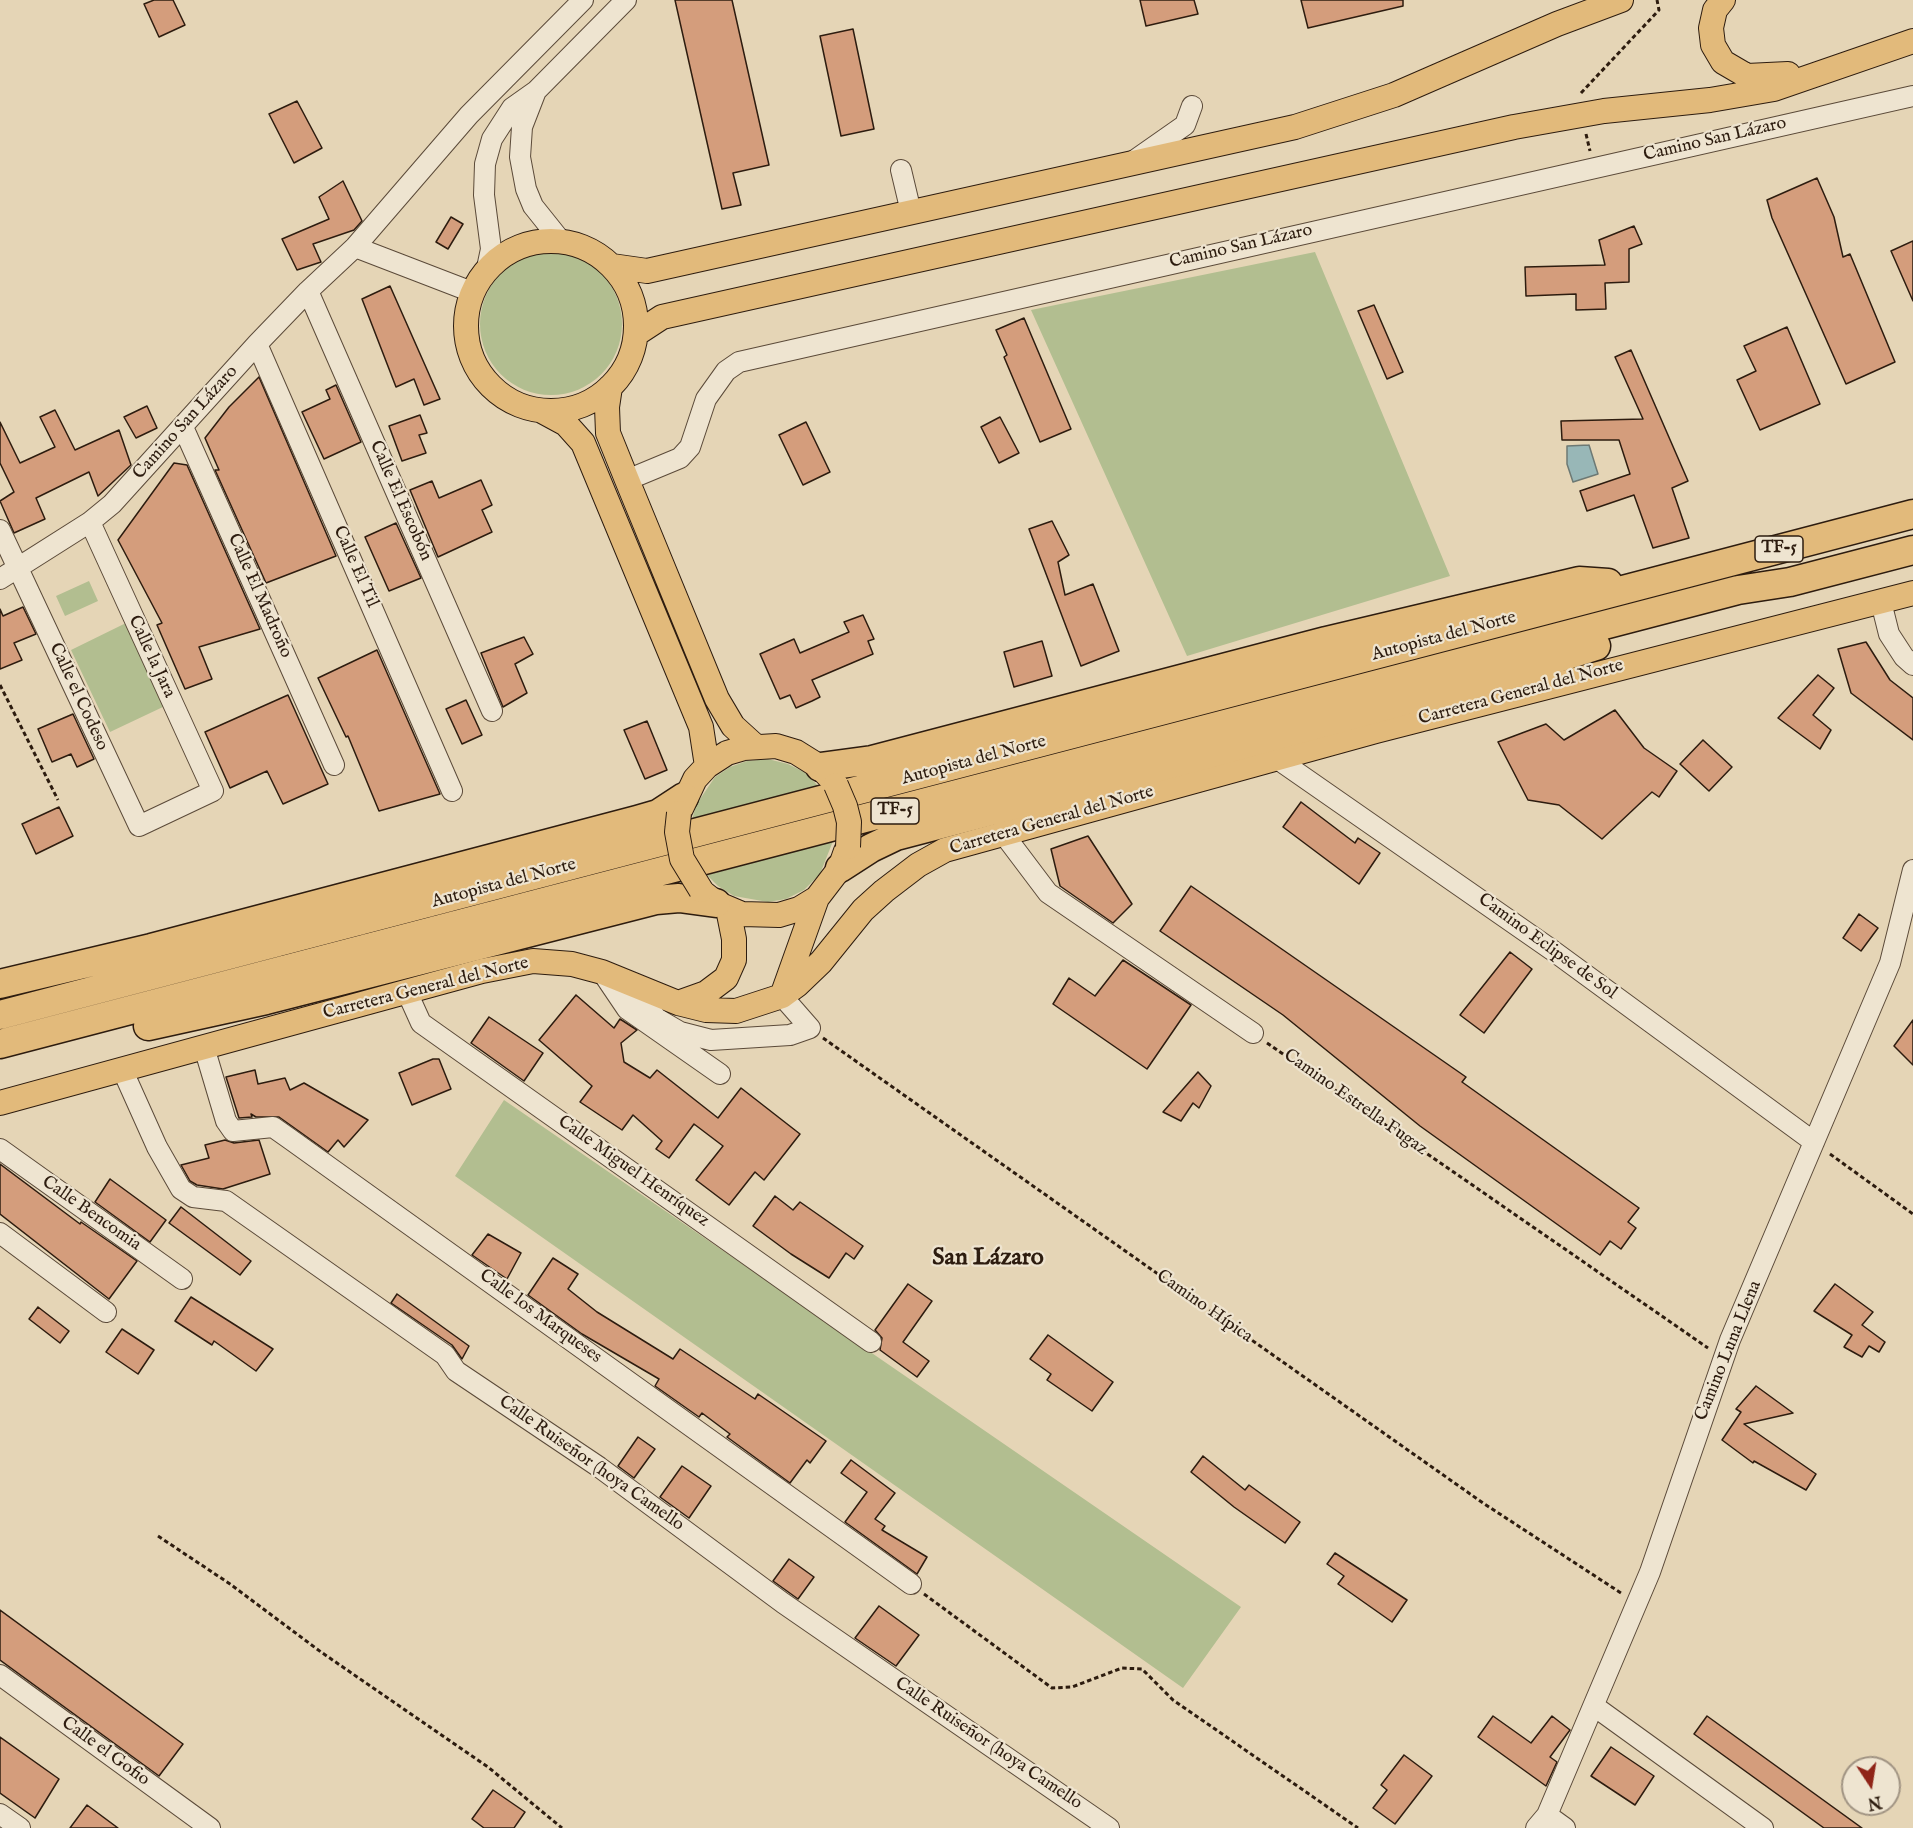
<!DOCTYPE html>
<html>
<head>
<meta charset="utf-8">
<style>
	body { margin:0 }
	#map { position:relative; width:1913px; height:1828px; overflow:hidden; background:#e5d5b6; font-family:"IM FELL English",serif }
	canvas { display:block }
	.north { position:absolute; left:1841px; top:1756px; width:60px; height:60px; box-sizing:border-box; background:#eee4d0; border:2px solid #a19483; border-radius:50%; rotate:168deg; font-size:16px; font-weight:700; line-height:24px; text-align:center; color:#2d1c0f }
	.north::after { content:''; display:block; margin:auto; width:21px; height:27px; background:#8f2418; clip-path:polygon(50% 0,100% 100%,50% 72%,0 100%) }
</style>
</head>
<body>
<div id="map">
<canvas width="1913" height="1828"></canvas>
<div class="north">N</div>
</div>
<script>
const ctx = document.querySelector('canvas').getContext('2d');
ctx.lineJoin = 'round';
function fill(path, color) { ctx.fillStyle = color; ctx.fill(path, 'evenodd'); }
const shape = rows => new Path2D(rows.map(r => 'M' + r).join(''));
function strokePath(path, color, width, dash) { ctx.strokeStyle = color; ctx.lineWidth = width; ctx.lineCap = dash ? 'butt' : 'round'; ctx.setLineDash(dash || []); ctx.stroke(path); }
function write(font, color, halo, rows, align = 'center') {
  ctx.font = font + ' "IM FELL English",serif'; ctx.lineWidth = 4.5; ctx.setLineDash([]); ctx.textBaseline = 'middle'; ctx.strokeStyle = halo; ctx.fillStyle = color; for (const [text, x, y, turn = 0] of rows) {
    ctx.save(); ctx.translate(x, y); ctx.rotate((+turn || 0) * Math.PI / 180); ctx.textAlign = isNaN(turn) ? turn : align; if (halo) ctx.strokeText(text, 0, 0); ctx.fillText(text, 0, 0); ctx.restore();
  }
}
fill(shape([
	[1315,252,1450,576,1187,656,1031,310],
	'480 324a71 71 0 1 1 142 0a71 71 0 1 1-142 0Z',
	[89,581,98,601,65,616,56,596],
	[126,623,165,706,110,732,71,650],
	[768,759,788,764,806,773,819,787,692,820,696,805,715,777,730,767,747,761],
	[833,841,820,874,804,890,786,899,768,902,734,896,718,886,707,875],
	[504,1100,1241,1607,1183,1688,455,1176]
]), '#b2be90');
const water = shape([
	[1589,445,1598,474,1573,482,1567,464,1567,446,1589,445]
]);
fill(water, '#98b7b7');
strokePath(water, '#6d7974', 1.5);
const building = shape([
	[154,0,173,0,185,25,159,37,144,4,154,0],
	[675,0,732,0,769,165,733,173,741,205,722,209,675,0],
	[1140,0,1194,0,1198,14,1146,26,1140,0],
	[1301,0,1403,0,1403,6,1308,28,1301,0],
	[853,29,874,129,841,136,820,36,853,29],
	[297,101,322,148,294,163,269,114,297,101],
	[1817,178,1834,217,1843,257,1850,254,1895,362,1846,384,1772,218,1767,200,1817,178],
	[343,181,362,221,354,230,313,244,321,262,297,270,282,239,329,219,319,197,343,181],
	[451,217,463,224,448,249,436,242,451,217],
	[1634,226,1642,244,1629,249,1629,282,1605,283,1606,309,1576,310,1576,294,1526,296,1525,267,1605,265,1599,240,1634,226],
	[1913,241,1913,301,1891,251,1913,241],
	[390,286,440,399,424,405,414,379,396,387,362,299,390,286],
	[1374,305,1403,372,1387,379,1358,311,1374,305],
	[1024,318,1071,429,1040,442,1004,357,1007,355,996,330,1024,318],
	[1787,327,1820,404,1760,430,1737,380,1756,371,1744,346,1787,327],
	[1631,350,1688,481,1672,488,1689,538,1653,548,1634,495,1587,511,1580,491,1630,474,1619,440,1562,440,1561,421,1643,419,1615,357,1631,350],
	[259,377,336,556,266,583,215,470,219,470,205,438,229,407,259,377],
	[336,385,361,442,324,459,302,412,330,399,326,390,336,385],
	[147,406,157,428,136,438,124,417,147,406],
	[55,410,75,450,119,430,131,465,98,496,89,472,36,498,45,519,14,533,0,501,14,492,0,463,0,422,20,463,55,447,40,417,55,410],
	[420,415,427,433,419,435,426,453,402,461,389,426,420,415],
	[1000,417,1019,453,999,463,981,427,1000,417],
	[806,422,830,472,803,485,779,435,806,422],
	[174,463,187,465,260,629,199,647,212,679,185,689,157,625,162,623,118,540,174,463],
	[481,480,492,505,482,510,492,532,438,557,410,490,432,481,439,498,481,480],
	[1052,521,1069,555,1058,562,1065,595,1093,584,1119,651,1081,666,1029,529,1052,521],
	[396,523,421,578,389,591,365,537,396,523],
	[23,607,36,634,14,643,22,660,0,669,0,609,3,616,23,607],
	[863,615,874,639,868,641,873,654,812,680,820,697,812,701,796,708,790,695,780,699,760,654,794,639,800,653,849,632,844,622,863,615],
	[524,637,533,654,515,664,527,693,503,707,481,653,524,637],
	[1042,641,1052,676,1014,687,1004,652,1042,641],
	[1866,642,1890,680,1913,698,1913,740,1851,693,1838,649,1866,642],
	[377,650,440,794,379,811,348,736,346,737,318,678,377,650],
	[1818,675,1834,688,1813,715,1831,730,1820,749,1778,718,1818,675],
	[288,695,328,784,283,804,267,771,230,788,205,732,288,695],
	[466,700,482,735,462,744,446,709,466,700],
	[1615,710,1644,748,1677,771,1659,797,1652,792,1602,839,1559,805,1528,800,1498,742,1546,724,1564,740,1615,710],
	[73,714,94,759,77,767,71,754,52,762,38,729,73,714],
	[647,721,667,770,645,779,624,730,647,721],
	[1703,740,1732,767,1709,791,1680,764,1703,740],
	[1301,802,1355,843,1358,838,1380,853,1359,884,1283,827,1301,802],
	[59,807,73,836,36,854,22,824,59,807],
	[1088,836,1132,904,1113,923,1060,886,1051,849,1088,836],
	[1191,886,1466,1077,1462,1082,1639,1208,1628,1222,1636,1228,1621,1249,1610,1241,1600,1255,1420,1126,1283,1015,1160,931,1191,886],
	[1859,914,1878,928,1861,951,1843,938,1859,914],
	[1510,952,1532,969,1484,1033,1460,1015,1510,952],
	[1123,960,1191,1005,1147,1069,1053,1004,1069,978,1095,996,1123,960],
	[576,995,614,1028,620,1019,637,1030,621,1043,624,1062,650,1078,657,1070,718,1118,741,1088,800,1134,764,1180,755,1172,729,1205,696,1180,723,1146,694,1124,669,1158,656,1149,662,1141,633,1115,622,1130,580,1102,592,1086,539,1040,576,995],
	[489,1017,543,1053,524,1081,471,1043,489,1017],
	[1913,1020,1913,1065,1894,1046,1913,1020],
	[433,1059,439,1059,451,1089,412,1105,399,1073,433,1059],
	[255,1070,258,1084,285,1078,290,1090,304,1083,368,1120,344,1147,338,1140,328,1152,279,1117,256,1117,251,1114,252,1117,239,1118,226,1077,255,1070],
	[1198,1072,1211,1086,1199,1108,1193,1103,1181,1121,1163,1112,1198,1072],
	[225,1140,234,1143,259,1140,270,1174,223,1189,197,1185,190,1181,181,1165,209,1158,205,1145,225,1140],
	[0,1164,80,1224,81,1222,137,1261,109,1299,0,1214,0,1164],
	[110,1179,166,1220,150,1242,95,1202,110,1179],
	[775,1196,793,1210,800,1202,863,1246,854,1259,846,1253,829,1278,791,1254,753,1226,775,1196],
	[181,1207,251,1261,240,1275,169,1223,181,1207],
	[488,1234,521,1253,507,1279,472,1255,488,1234],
	[553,1258,578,1274,568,1289,597,1312,673,1359,680,1349,755,1399,758,1394,826,1441,810,1463,807,1460,790,1483,727,1437,730,1434,702,1413,699,1417,655,1386,659,1379,582,1334,528,1295,553,1258],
	[908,1284,932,1301,903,1342,929,1361,917,1377,880,1350,882,1338,875,1330,908,1284],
	[1835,1284,1873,1312,1862,1325,1885,1342,1879,1352,1869,1346,1862,1357,1844,1347,1852,1335,1814,1311,1835,1284],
	[397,1294,469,1346,462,1359,452,1345,391,1303,397,1294],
	[191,1297,273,1349,256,1371,214,1341,212,1345,175,1321,191,1297],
	[38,1307,69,1331,60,1343,29,1319,38,1307],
	[122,1329,154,1350,138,1374,106,1352,122,1329],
	[1048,1335,1113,1382,1092,1411,1047,1380,1051,1374,1030,1359,1048,1335],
	[1756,1386,1793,1413,1744,1424,1816,1474,1806,1490,1754,1461,1753,1463,1722,1440,1741,1412,1736,1409,1756,1386],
	[638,1437,655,1449,634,1478,618,1466,638,1437],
	[1203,1456,1245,1490,1249,1485,1300,1522,1285,1543,1234,1507,1191,1472,1203,1456],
	[851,1460,895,1493,875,1519,885,1526,882,1530,927,1557,917,1574,845,1522,867,1492,841,1473,851,1460],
	[682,1466,711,1486,689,1518,660,1497,682,1466],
	[1335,1553,1407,1600,1392,1622,1338,1584,1344,1576,1327,1564,1335,1553],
	[789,1559,814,1577,798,1599,773,1581,789,1559],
	[879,1606,919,1635,896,1666,855,1638,879,1606],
	[0,1610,183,1744,159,1776,0,1660,0,1610],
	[1493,1716,1531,1743,1552,1716,1570,1730,1550,1757,1557,1762,1546,1786,1478,1737,1493,1716],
	[1707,1716,1862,1828,1824,1828,1694,1734,1707,1716],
	[0,1737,59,1779,35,1818,0,1793,0,1737],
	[1611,1747,1654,1776,1635,1805,1591,1776,1611,1747],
	[1404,1755,1432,1776,1395,1824,1373,1808,1387,1790,1381,1785,1404,1755],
	[493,1790,525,1812,514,1828,484,1828,472,1819,493,1790],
	[87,1805,118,1828,70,1828,87,1805]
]);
fill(building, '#d49d7c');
strokePath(building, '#2d1c0f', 1.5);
const minor = shape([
	[536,91,522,127,520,157,526,189,533,206,561,241],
	[1135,160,1185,125,1192,106],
	[901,170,911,212],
	[355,247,472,292],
	[487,268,491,249,484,195,485,164,492,139,512,108,536,91,626,0],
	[308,291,492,711],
	[257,344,452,791],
	[183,427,334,765],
	[627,480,680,458,690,447,706,399,726,371,739,362,1913,96],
	[0,530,139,826,213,791,90,522],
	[0,579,90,522,112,504,257,344,308,291,355,247,469,115,583,0],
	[1881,602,1889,634,1904,657,1913,665],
	[1276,758,1552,950,1814,1142],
	[1002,832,1048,893,1253,1033],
	[602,972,627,1009,720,1074],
	[636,987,656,1018,680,1032,711,1040,790,1035,810,1028,782,996],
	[407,992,421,1023,871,1342],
	[204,1047,226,1121,233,1131,273,1127,290,1139,911,1584],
	[122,1069,157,1147,181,1189,193,1197,226,1201,445,1355,456,1371,599,1467,783,1603,1109,1828],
	[0,1149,182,1279],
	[0,1233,106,1312],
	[0,1675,210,1828],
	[1594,1706,1763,1828],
	[0,1814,20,1828],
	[1547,1815,1565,1828],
	[1536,1828,1547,1815,1650,1572,1730,1340,1890,963,1913,870]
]);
const major = shape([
	[1723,0,1715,10,1711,28,1713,45,1723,62,1747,76,1788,74],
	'466 326a85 85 0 1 1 170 0a85 85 0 1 1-170 0Z',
	[612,266,647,271,1295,127,1394,95,1557,24,1621,0],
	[636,334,662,317,1514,127,1604,111,1710,100,1774,89,1913,41],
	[610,387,607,407,608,433,627,480,717,699,733,726,755,746],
	[542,411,566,424,583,443,701,727,707,766],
	[679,813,695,779,707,766,727,753,744,748,776,746,796,752,820,767,833,781],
	[702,892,716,903,742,914,779,915,799,909,817,898,840,868,846,851],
	[782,996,817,898],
	[678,1003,706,993,726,978,734,960,734,939,728,909],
	[0,1103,482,971,533,961,572,964,602,972,678,1003,706,1010,736,1011,782,996,797,985,821,962,863,910,884,891,918,865,945,850,1376,731,1913,593]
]);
const highway = shape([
	[820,767,872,760,1326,641,1579,581,1608,583],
	[840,868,871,848,896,836,1182,761,1533,666,1596,646],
	[0,984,151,948,637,820,658,814,684,797],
	[0,1015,1913,514],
	[148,1026,266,1000,656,900,679,898,716,903],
	[0,1044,1738,590,1790,582,1913,550]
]);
strokePath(minor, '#5b4a39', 22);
strokePath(major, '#2d1c0f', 26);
strokePath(highway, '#2d1c0f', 31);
strokePath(shape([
	[1581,93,1659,10,1657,0],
	[1586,134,1590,151],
	[0,685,58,800],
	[823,1038,1483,1503,1621,1593],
	[1267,1043,1708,1348],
	[1830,1154,1913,1214],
	[158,1536,230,1584,321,1652,488,1767,562,1828],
	[924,1594,1052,1688,1072,1687,1122,1668,1142,1669,1173,1700,1358,1828]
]), '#2d1c0f', 3, [4.5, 3]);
strokePath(minor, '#eee4d0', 20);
strokePath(major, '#e2ba7b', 24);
strokePath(highway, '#e2ba7b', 28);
const majorBridge = shape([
	[836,785,845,806,849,822,848,847],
	[679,813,677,832,682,859,701,890]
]);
strokePath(majorBridge, '#2d1c0f', 26, []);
strokePath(majorBridge, '#e2ba7b', 24);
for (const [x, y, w] of [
	[1779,549,48],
	[895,811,48]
]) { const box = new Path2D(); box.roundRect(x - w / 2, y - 13, w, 26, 4.5); ctx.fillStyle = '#eee4d0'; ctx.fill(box); strokePath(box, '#2d1c0f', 1.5); }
write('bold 16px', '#2d1c0f', null, [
	["TF-5",1779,549],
	["TF-5",895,811]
]);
write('18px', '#2d1c0f', '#eee4d0', [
	["Camino San Lázaro",1715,140,-13],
	["Camino San Lázaro",1241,247,-13],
	["Camino San Lázaro",186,423,-48],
	["Calle El Escobón",400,501,66],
	["Calle El Til",355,567,66],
	["Calle El Madroño",259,596,66],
	["Autopista del Norte",1444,637,-15],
	["Calle la Jara",151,657,65],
	["Carretera General del Norte",1521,693,-15],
	["Calle el Codeso",78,697,65],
	["Autopista del Norte",974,761,-15],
	["Carretera General del Norte",1052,821,-16],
	["Autopista del Norte",504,884,-15],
	["Camino Eclipse de Sol",1547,947,36],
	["Carretera General del Norte",426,989,-14],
	["Camino Estrella Fugaz",1355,1103,35],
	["Calle Miguel Henríquez",633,1172,35],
	["Calle Bencomia",91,1214,35],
	["Camino Hípica",1204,1307,35],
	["Calle los Marqueses",540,1317,36],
	["Camino Luna Llena",1729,1351,-68],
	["Calle Ruiseñor (hoya Camello",591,1464,35],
	["Calle Ruiseñor (hoya Camello",988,1744,34],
	["Calle el Gofio",105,1752,36]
]);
write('bold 24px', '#2d1c0f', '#eee4d0', [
	["San Lázaro",988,1259]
]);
</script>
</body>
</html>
